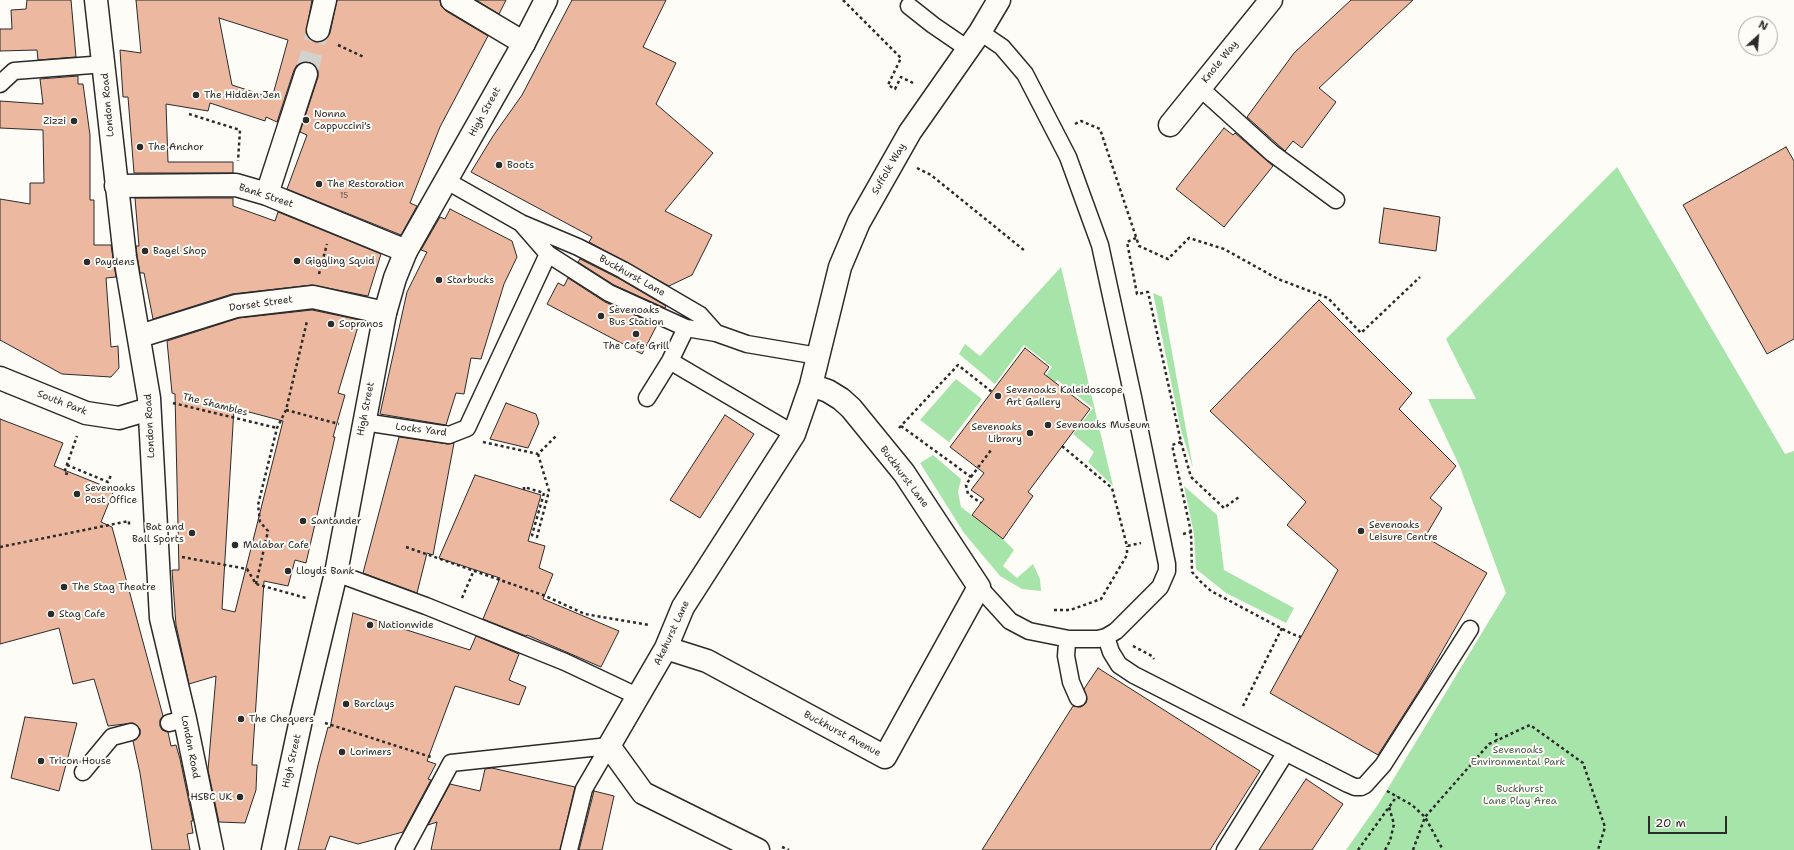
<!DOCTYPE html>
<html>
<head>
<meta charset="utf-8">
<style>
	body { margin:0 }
	#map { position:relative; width:1794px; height:850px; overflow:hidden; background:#fdfcf7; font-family:"Shantell Sans",sans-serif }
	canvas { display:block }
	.north { position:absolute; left:1738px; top:16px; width:40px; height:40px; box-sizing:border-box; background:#fdfcf7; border:1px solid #a9a8a5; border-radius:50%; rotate:26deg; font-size:11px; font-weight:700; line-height:16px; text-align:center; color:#2b2b2b }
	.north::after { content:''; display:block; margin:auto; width:14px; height:18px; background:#2b2b2b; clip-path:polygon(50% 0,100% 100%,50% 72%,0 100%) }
	.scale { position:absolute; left:1648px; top:816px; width:79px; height:18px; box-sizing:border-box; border:2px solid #2b2b2b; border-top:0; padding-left:5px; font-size:12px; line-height:14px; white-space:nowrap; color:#2b2b2b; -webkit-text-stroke:3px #fdfcf7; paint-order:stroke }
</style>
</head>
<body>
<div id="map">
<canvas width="1794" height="850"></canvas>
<div class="north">N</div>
<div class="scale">20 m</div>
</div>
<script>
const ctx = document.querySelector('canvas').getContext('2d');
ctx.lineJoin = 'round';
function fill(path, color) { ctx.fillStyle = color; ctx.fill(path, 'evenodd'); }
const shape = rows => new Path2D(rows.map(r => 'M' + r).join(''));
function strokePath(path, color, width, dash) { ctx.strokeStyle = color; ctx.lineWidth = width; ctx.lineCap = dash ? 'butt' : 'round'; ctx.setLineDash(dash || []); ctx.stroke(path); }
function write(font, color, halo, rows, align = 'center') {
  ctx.font = font + ' "Shantell Sans",sans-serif'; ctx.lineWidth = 4; ctx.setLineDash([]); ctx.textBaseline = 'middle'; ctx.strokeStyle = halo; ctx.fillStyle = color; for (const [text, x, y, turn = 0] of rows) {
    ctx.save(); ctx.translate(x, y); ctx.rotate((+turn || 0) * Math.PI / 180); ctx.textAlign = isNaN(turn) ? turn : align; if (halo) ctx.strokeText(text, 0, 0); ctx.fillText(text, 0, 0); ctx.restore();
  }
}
fill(shape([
	[1617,167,1785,454,1794,451,1794,850,1346,850,1379,803,1506,593,1460,467,1428,399,1476,399,1446,339],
	[1061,267,1113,486,1088,462,1094,452,1073,434,1093,408,1057,380,1040,403,1031,396,1052,367,1024,345,995,384,959,354,965,344,980,356],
	[1153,293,1162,297,1193,468,1181,430],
	[956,379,982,399,949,442,920,420],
	[933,455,961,479,958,492,961,507,1003,539,1014,550,1003,566,1017,578,1033,564,1040,579,1041,591,1022,589,1000,576,964,533,920,463],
	[1184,486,1217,515,1224,570,1294,608,1286,623,1226,593,1196,569,1194,534]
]), '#a7e4aa');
const building = shape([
	[27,0,71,0,76,57,38,60,37,50,0,51,0,29,12,29,11,10,26,9,27,0],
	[136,0,312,0,306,33,310,39,316,42,322,42,327,38,330,33,337,0,440,0,441,6,446,11,488,36,440,127,410,203,417,206,401,235,287,189,307,135,300,132,318,77,318,71,316,66,309,62,303,62,297,65,294,70,277,122,266,117,265,121,210,103,208,111,166,104,168,162,233,162,233,173,134,173,128,97,123,97,120,50,141,53,136,0],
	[219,18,288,40,272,98,232,85,219,18],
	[476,0,506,0,499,14,476,0],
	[572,0,666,0,643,47,676,63,656,104,713,153,665,211,712,235,692,275,669,286,589,242,592,237,471,172,493,136,522,95,572,0],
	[1351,0,1413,0,1319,88,1336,102,1302,148,1293,141,1285,151,1247,117,1294,53,1351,0],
	[78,76,78,84,83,84,90,135,90,200,94,200,94,245,111,245,116,277,106,278,111,347,118,346,119,368,111,377,62,374,0,340,0,199,30,204,30,183,44,183,43,130,0,128,0,101,43,104,40,79,78,76],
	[1224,128,1233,135,1235,133,1273,166,1224,227,1176,189,1224,128],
	[1786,147,1794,161,1794,339,1767,354,1683,205,1786,147],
	[135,198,233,198,233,206,275,221,278,212,381,254,368,296,312,285,232,294,153,319,144,273,140,273,137,255,136,246,139,246,135,198],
	[1384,208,1440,217,1436,251,1379,243,1384,208],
	[450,209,512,241,517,257,504,284,481,359,471,358,464,394,456,393,446,425,380,414,407,292,427,252,421,250,440,217,445,219,450,209],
	[580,259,618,278,666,306,665,308,614,285,578,262,580,259],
	[568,278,605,302,657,325,642,354,547,304,558,283,564,286,568,278],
	[1319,300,1412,393,1399,409,1456,466,1430,498,1442,508,1425,537,1487,573,1422,686,1378,755,1270,693,1338,570,1287,525,1306,502,1210,411,1319,300],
	[312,310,360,320,338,393,345,395,333,437,335,437,306,563,295,560,288,586,264,581,252,765,257,765,256,790,245,823,219,822,208,770,216,676,189,684,176,625,172,570,179,570,175,394,172,393,167,341,239,318,312,310],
	[234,408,283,421,235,612,222,609,234,408],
	[1025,348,1049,367,1044,374,1090,409,1028,492,1033,496,1003,539,972,515,984,499,971,490,984,473,950,447,1025,348],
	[506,403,536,414,539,423,528,448,490,439,506,403],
	[725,415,754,434,700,518,670,500,725,415],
	[0,419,63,443,54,466,114,490,101,522,112,527,163,716,160,720,160,726,162,730,168,732,171,746,176,745,180,759,193,821,191,821,193,833,187,834,190,850,152,850,140,773,133,741,140,735,140,729,133,723,108,726,94,679,73,684,59,628,0,644,0,419],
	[399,437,448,444,454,443,433,555,427,553,417,593,363,573,399,437],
	[475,475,541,495,528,541,545,546,539,568,553,574,543,599,619,631,601,667,527,635,526,636,483,619,500,578,439,558,475,475],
	[353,613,470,650,476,636,519,654,509,680,526,687,519,705,455,686,427,761,436,764,428,779,431,780,403,832,358,844,330,836,325,850,298,850,318,765,328,727,330,728,353,613],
	[1098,668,1260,771,1210,850,982,850,1073,706,1081,707,1086,703,1087,699,1084,689,1098,668],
	[25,717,77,723,59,791,11,778,25,717],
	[492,768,575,787,560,850,431,850,437,822,428,825,450,784,480,791,485,769,492,768],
	[1306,779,1343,804,1312,850,1259,850,1306,779],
	[594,791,614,796,602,850,579,850,594,791]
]);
fill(building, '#edb8a0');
strokePath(building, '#2b2b2b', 1);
strokePath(shape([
	[306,74,318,30]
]), '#d3d2ce', 22, [22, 11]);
const service = shape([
	[909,6,933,25,968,49],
	[980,32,1002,47,1025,74,1068,157,1100,245,1133,397,1167,564,1167,571,1160,587,1116,631,1106,637,1111,652,1119,665,1134,675,1348,784,1355,787,1361,787,1365,785,1383,765,1470,629],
	[0,84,14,71,105,64],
	[1200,88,1272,153,1336,200],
	[447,181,521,223,578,247,623,270,700,315,716,333],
	[521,223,548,254,609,293,686,328,716,333,747,344,818,356],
	[670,361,794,434],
	[647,398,670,361,686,328],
	[364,422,449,435,467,428,548,254],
	[336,573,426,606,565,662,639,697],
	[979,587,1010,621,1029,631,1069,639,1098,639,1106,637],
	[1069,639,1067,643,1066,656,1071,682,1078,698],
	[169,723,185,719],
	[83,772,112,737,131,732],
	[404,850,451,763,609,746],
	[569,850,584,789,609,746],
	[1225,850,1286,752]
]);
const pedestrian = shape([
	[452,0,524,43],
	[318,30,325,0],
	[116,186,236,185,267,194,406,251],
	[267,194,306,74],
	[140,336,236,306,313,297,385,313]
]);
const minor = shape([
	[1170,125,1271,0],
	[0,378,86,413,119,418,149,409],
	[666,648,707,661,885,757,979,587,904,473,851,408,841,399,828,391,811,385],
	[758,850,643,793,609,746,666,648,683,607,794,434,811,385,840,267,859,222,910,132,980,32,999,0]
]);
const primary = shape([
	[96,0,125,257,149,398,161,618,185,719,212,850],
	[273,850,302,715,336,573,385,313,395,278,406,251,524,43,546,0]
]);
strokePath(service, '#2b2b2b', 19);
strokePath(pedestrian, '#2b2b2b', 25);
strokePath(minor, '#2b2b2b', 25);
strokePath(primary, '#2b2b2b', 25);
strokePath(shape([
	[843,0,901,58,888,85,895,89,901,77,913,83],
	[338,45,364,57],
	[189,114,240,130,238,161],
	[1075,124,1081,121,1100,129,1139,246,1168,259,1189,238,1224,249,1278,279,1328,298,1361,333,1420,277],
	[917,168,931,175,1025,251],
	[1136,238,1127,242,1137,294,1148,292,1181,442,1191,477,1224,508,1239,497],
	[319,274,327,244],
	[173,403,277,428],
	[286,410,339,424],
	[901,426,971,477,966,485,968,494,981,503],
	[899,428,958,365,992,392],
	[483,442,538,454,557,435],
	[1181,442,1172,445,1191,532],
	[1062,446,1112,488,1127,546,1141,543],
	[67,465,108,482,111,475],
	[68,474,64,473,77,436],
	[971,477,991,450],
	[524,490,524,487,544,493,532,535,537,537,549,491,538,454],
	[1183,534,1191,532,1192,572,1201,582,1211,591,1292,634,1301,637],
	[0,547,129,521,129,525],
	[406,547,543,595,585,614,649,625],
	[182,557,247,569,256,584,306,598],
	[256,584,268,531,260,522,258,505,277,428,286,410,307,321],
	[462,598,474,570],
	[1054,610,1070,610,1101,599,1127,555,1127,546],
	[1133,646,1152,656,1154,659],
	[1243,706,1282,628],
	[325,723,431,757],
	[1496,733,1497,740],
	[1387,791,1412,805,1425,817,1443,850],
	[782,847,789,850],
	[1358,850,1397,796],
	[1385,850,1390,841,1394,824,1389,807],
	[1413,850,1425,817,1489,744,1530,725,1583,763,1605,827,1598,850]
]), '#2b2b2b', 2.5, [3, 3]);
strokePath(service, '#fdfcf7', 16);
strokePath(pedestrian, '#fdfcf7', 22);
strokePath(minor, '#fdfcf7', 22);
strokePath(primary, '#fdfcf7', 22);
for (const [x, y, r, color] of [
	[196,95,4,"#2b2b2b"],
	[306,120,4,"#2b2b2b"],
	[74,121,4,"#2b2b2b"],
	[140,147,4,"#2b2b2b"],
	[499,165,4,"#2b2b2b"],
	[319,184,4,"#2b2b2b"],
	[145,251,4,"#2b2b2b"],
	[297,261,4,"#2b2b2b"],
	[87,262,4,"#2b2b2b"],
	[439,280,4,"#2b2b2b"],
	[601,316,4,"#2b2b2b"],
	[331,324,4,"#2b2b2b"],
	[636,334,4,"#2b2b2b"],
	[998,396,4,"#2b2b2b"],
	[1048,425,4,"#2b2b2b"],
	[1030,433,4,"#2b2b2b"],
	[77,494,4,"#2b2b2b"],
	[303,521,4,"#2b2b2b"],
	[1361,531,4,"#2b2b2b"],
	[192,533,4,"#2b2b2b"],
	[235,545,4,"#2b2b2b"],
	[288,571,4,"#2b2b2b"],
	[64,587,4,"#2b2b2b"],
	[51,614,4,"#2b2b2b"],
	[370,625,4,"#2b2b2b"],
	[346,704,4,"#2b2b2b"],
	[241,719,4,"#2b2b2b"],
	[342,752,4,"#2b2b2b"],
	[41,761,4,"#2b2b2b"],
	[240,797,4,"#2b2b2b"]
]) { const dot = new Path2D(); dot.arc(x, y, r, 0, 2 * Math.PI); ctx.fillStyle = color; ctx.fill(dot); strokePath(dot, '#fdfcf7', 1.5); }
write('8px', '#5c4e48', null, [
	["15",344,196]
]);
write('10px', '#2b2b2b', '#fdfcf7', [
	["Knole Way",1220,62,-51],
	["London Road",108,105,-95],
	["High Street",485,112,-61],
	["Suffolk Way",889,169,-60],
	["Bank Street",266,196,18],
	["Buckhurst Lane",632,276,29],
	["Dorset Street",261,304,-8],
	["South Park",62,403,21],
	["The Shambles",215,405,14],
	["High Street",366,409,-79],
	["London Road",150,426,-93],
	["Locks Yard",421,430,7],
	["Buckhurst Lane",904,477,53],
	["Akehurst Lane",672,633,-65],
	["Buckhurst Avenue",842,734,28],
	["London Road",190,747,79],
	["High Street",292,761,-77]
]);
write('10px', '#2b2b2b', '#fdfcf7', [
	["The Hidden Jen",204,95],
	["Nonna",314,114],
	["Cappuccini's",314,126],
	["Zizzi",66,121,"right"],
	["The Anchor",148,147],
	["Boots",507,165],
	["The Restoration",327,184],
	["Bagel Shop",153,251],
	["Giggling Squid",305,261],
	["Paydens",95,262],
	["Starbucks",447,280],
	["Sevenoaks",609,310],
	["Bus Station",609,322],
	["Sopranos",339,324],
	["The Cafe Grill",636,346,"center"],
	["Sevenoaks Kaleidoscope",1006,390],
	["Art Gallery",1006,402],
	["Sevenoaks Museum",1056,425],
	["Sevenoaks",1022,427,"right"],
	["Library",1022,439,"right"],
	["Sevenoaks",85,488],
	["Post Office",85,500],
	["Santander",311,521],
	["Sevenoaks",1369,525],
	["Leisure Centre",1369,537],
	["Bat and",184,527,"right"],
	["Ball Sports",184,539,"right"],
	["Malabar Cafe",243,545],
	["Lloyds Bank",296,571],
	["The Stag Theatre",72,587],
	["Stag Cafe",59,614],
	["Nationwide",378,625],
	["Barclays",354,704],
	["The Chequers",249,719],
	["Lorimers",350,752],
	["Tricon House",49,761],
	["HSBC UK",232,797,"right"]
], 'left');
write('10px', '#4a594b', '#fdfcf7', [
	["Sevenoaks",1518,750],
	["Environmental Park",1518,762],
	["Buckhurst",1520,789],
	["Lane Play Area",1520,801]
]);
</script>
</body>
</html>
